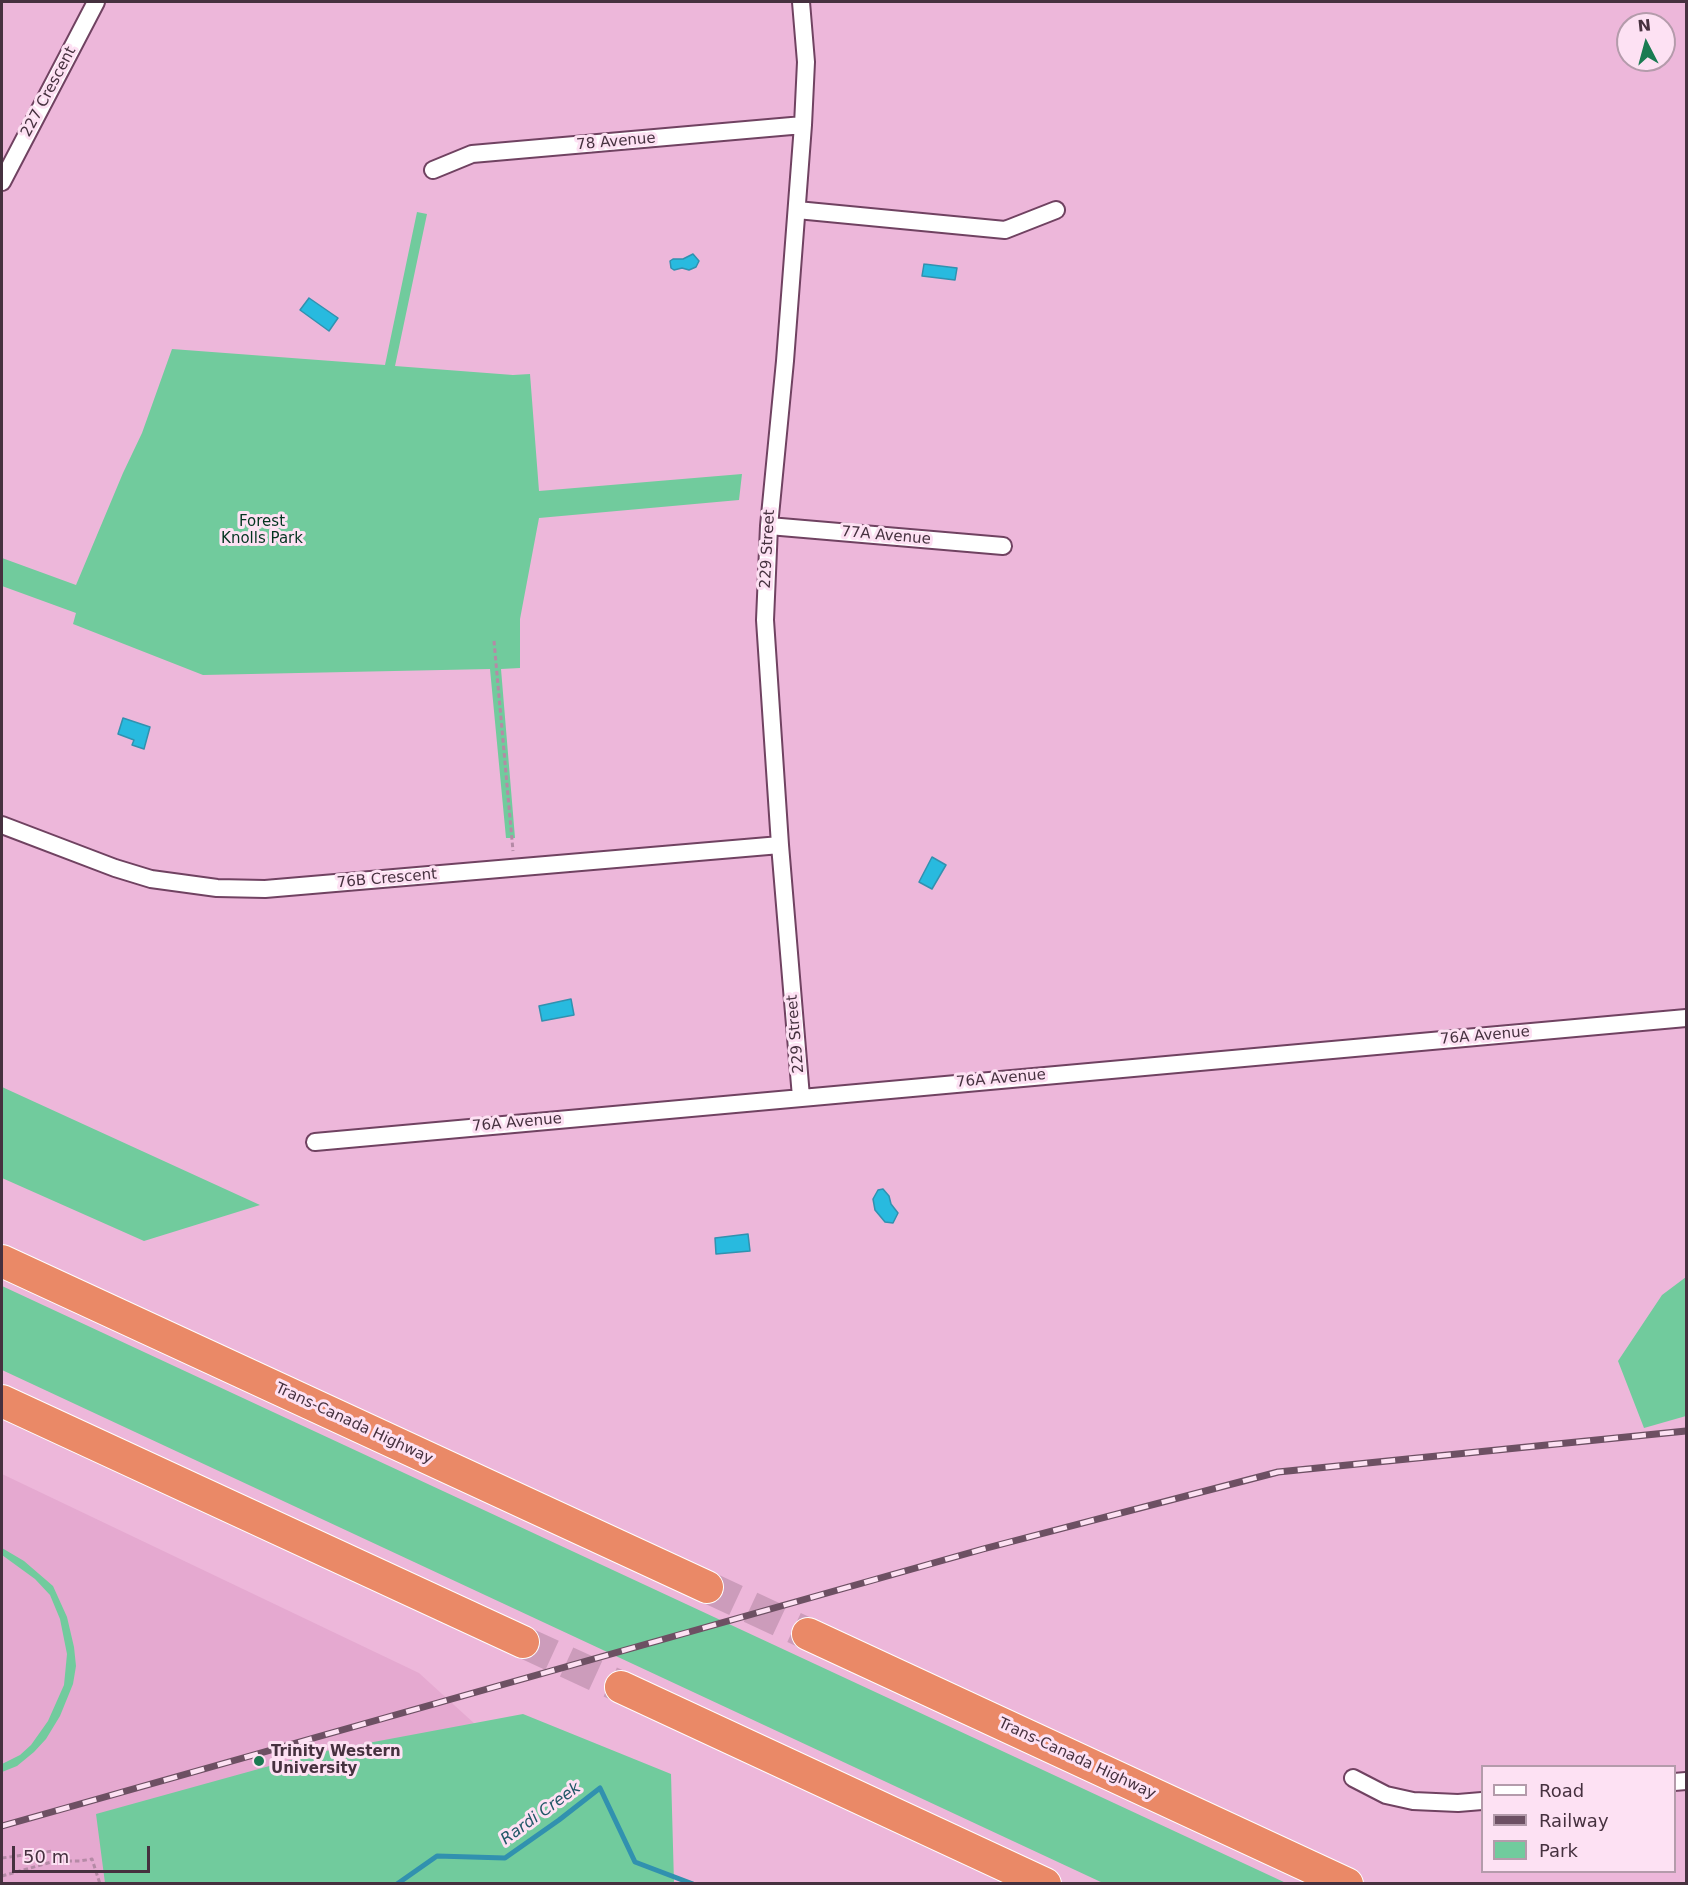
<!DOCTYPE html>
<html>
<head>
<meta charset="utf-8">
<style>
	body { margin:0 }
	#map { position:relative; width:1688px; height:1885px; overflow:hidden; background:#edb7da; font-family:"DejaVu Sans",sans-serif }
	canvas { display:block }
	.frame { position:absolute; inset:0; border:3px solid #46313f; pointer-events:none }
	.legend { position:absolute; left:1481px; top:1765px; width:195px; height:108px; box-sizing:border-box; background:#fde1f3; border:2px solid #b49bab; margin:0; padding:8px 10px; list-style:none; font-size:18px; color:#46313f }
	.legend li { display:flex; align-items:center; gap:12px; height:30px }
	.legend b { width:30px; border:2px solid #b49bab }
	.north { position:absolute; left:1616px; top:12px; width:60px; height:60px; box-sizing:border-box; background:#fde1f3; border:2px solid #b49bab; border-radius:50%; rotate:354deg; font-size:16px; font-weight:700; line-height:24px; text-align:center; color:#46313f }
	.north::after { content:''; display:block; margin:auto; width:21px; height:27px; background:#1a7b52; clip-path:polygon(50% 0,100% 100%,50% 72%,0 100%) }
	.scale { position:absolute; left:12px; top:1846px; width:138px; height:27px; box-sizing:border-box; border:3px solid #46313f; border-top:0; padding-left:8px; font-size:18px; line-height:21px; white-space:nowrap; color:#46313f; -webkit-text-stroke:4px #fde1f3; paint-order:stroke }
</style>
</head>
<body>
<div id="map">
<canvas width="1688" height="1885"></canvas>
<div class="frame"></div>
<ul class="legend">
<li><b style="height:8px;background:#fff"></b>Road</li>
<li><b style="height:8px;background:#6d5063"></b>Railway</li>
<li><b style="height:16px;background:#71cb9d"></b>Park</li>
</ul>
<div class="north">N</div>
<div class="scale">50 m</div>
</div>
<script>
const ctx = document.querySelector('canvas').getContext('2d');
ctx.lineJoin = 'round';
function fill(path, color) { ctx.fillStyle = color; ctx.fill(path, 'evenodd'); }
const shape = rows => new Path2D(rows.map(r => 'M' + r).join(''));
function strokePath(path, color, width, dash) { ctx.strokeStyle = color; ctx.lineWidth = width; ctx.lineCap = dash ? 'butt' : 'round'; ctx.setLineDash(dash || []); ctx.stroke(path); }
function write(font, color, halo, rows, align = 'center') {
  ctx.font = font + ' "DejaVu Sans",sans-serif'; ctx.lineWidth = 6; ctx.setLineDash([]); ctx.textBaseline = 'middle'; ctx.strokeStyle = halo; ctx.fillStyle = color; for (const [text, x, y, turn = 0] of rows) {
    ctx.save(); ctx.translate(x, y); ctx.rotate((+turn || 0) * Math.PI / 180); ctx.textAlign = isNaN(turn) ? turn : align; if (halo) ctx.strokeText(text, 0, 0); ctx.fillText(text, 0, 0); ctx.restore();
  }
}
fill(shape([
	[2,1474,419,1673,612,1849,595,1883,2,1883]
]), '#e5a9d0');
fill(shape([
	[417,212,427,214,395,366,513,375,530,374,539,491,742,474,739,500,539,518,520,619,520,668,501,669,515,838,506,838,490,669,203,675,73,624,76,613,2,586,2,558,76,585,123,473,142,433,172,349,385,365],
	[2,1087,260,1205,144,1241,2,1178],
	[1686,1277,1686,1416,1644,1428,1618,1361,1662,1295],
	[2,1286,1286,1883,1103,1883,2,1370],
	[2,1548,24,1561,53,1586,67,1617,74,1647,76,1666,73,1684,60,1716,46,1739,34,1752,17,1766,2,1772,2,1764,20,1755,31,1745,48,1721,64,1685,67,1654,60,1619,50,1595,35,1579,2,1555],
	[523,1714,671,1774,674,1883,105,1883,96,1814,320,1752]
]), '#71cb9d');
const water = shape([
	[693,254,699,261,696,267,689,270,682,268,674,270,671,268,670,261,673,259,683,259,693,254],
	[924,264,957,268,955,280,922,276,924,264],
	[309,298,338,318,329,331,300,310,309,298],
	[123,718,150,727,144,749,132,745,134,740,118,734,123,718],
	[932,857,946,865,932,889,919,882,932,857],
	[571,999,574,1015,542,1021,539,1006,571,999],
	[883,1189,889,1196,891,1204,898,1213,893,1223,885,1222,875,1210,873,1199,878,1190,883,1189],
	[748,1234,750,1251,716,1254,715,1238,748,1234]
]);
fill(water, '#28badf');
strokePath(water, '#3191af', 1.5);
strokePath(shape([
	[397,1884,437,1856,505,1858,559,1820,600,1788,635,1862,693,1884]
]), '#3191af', 5);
strokePath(shape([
	[707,1587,808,1634],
	[523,1642,621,1687]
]), '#cc9cbb', 32, [32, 16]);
const minor = shape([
	[801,2,806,62,803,125,785,361,769,526,765,620,780,845,801,1097],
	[433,170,472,154,803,125],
	[2,182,96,2],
	[797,210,1005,230,1056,210],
	[769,526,1003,546],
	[2,825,115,868,151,879,217,888,265,889,780,845],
	[315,1142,1686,1018],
	[1353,1778,1386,1795,1413,1801,1458,1803,1482,1801],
	[1674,1782,1686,1781]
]);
const motorway = shape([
	[2,1261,707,1587],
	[2,1401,523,1642],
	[808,1634,1347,1884],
	[621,1687,1045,1884]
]);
strokePath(minor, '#704261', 20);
strokePath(motorway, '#fff', 34);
strokePath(shape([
	[494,641,513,851],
	[2,1858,53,1851,55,1861],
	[2,1876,55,1861,80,1861,92,1859,100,1884]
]), '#b58aa6', 3, [4.5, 3]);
strokePath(minor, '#fff', 16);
strokePath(motorway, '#ea8967', 32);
const rail = shape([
	[2,1826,983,1549,1278,1472,1686,1431]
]);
strokePath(rail, '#6d5063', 7);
strokePath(rail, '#fde1f3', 4.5, [14]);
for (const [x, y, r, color] of [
	[259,1761,6,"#1a7b52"]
]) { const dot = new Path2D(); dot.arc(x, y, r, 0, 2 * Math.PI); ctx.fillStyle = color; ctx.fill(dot); strokePath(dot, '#fde1f3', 2); }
write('15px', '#46313f', '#fde1f3', [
	["227 Crescent",49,92,-62],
	["78 Avenue",616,142,-5],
	["77A Avenue",886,536,5],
	["229 Street",768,549,-87],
	["76B Crescent",387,879,-5],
	["229 Street",796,1034,-95],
	["76A Avenue",1485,1036,-5],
	["76A Avenue",1001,1079,-5],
	["76A Avenue",517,1123,-5],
	["Trans-Canada Highway",354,1424,25],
	["Trans-Canada Highway",1077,1759,25]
]);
write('15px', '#033420', '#fde1f3', [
	["Forest",262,522],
	["Knolls Park",262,539]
]);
write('bold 15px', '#46313f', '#fde1f3', [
	["Trinity Western",271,1752],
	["University",271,1769]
], 'left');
write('italic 16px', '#225868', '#fde1f3', [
	["Rardi Creek",541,1814,-36]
]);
</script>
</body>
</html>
